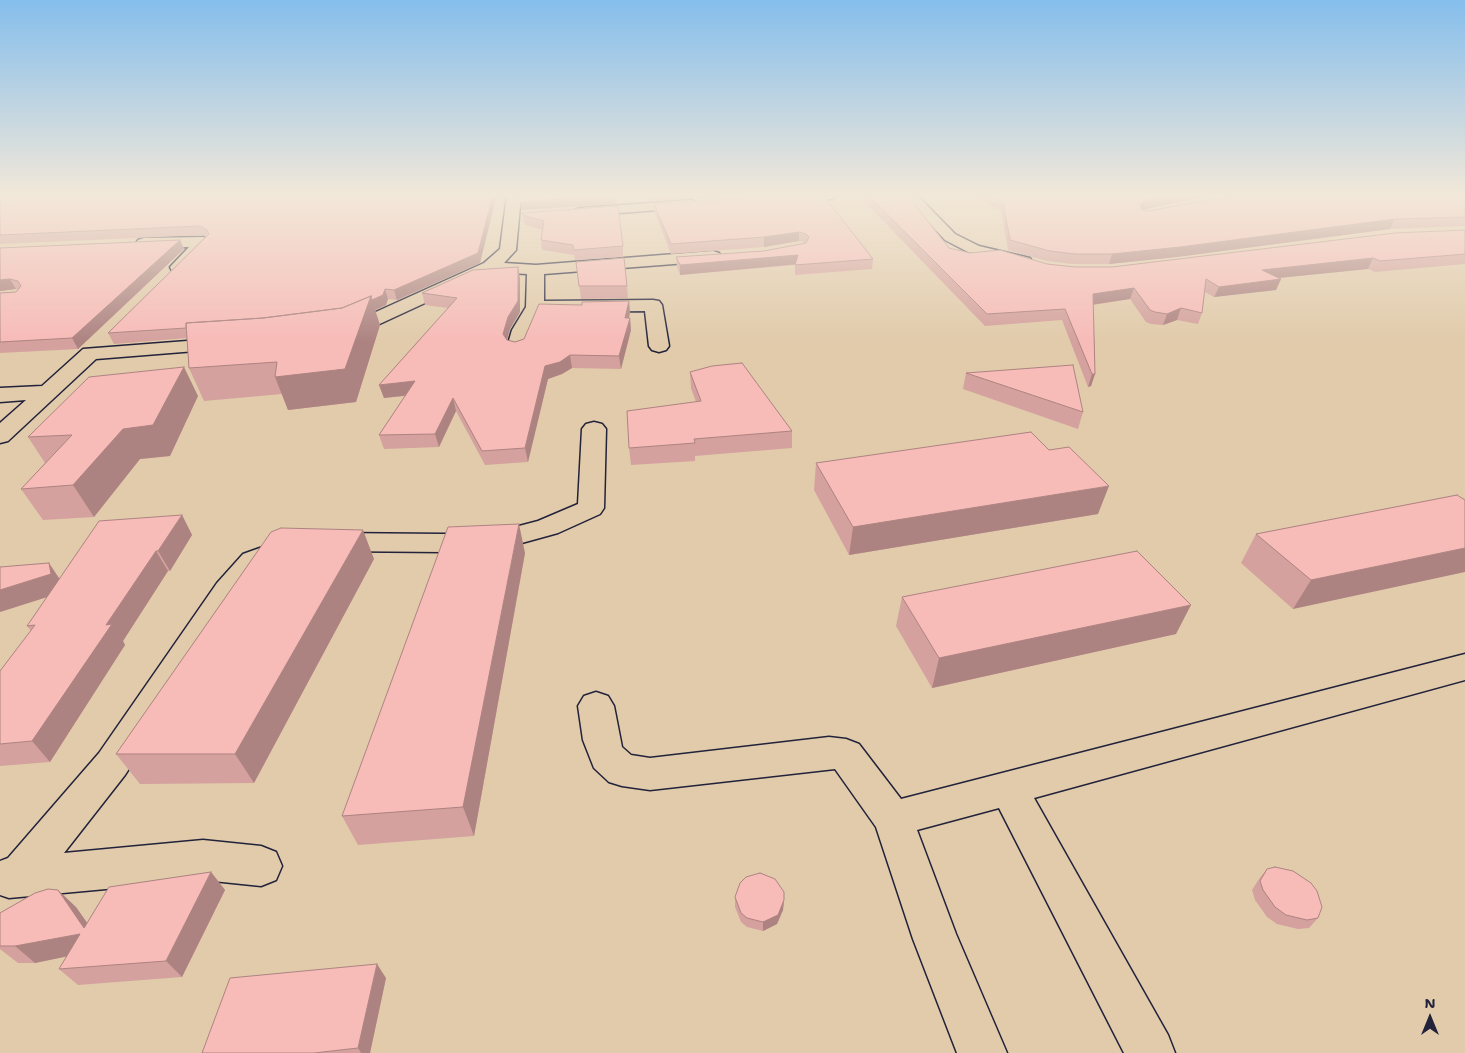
<!DOCTYPE html>
<html>
<head>
<meta charset="utf-8">
<style>
	body { margin:0 }
	#map { position:relative; width:1465px; height:1053px; overflow:hidden; background:#e1cbab; font-family:"Shantell Sans",sans-serif }
	canvas { display:block }
	.north { position:absolute; left:1405px; top:993px; width:50px; height:50px; -webkit-text-stroke:4px #e1cbab; paint-order:stroke; rotate:0deg; font-size:14px; font-weight:700; line-height:20px; text-align:center; color:#22223b }
	.north::after { content:''; display:block; margin:auto; width:18px; height:22px; background:#22223b; clip-path:polygon(50% 0,100% 100%,50% 72%,0 100%) }
</style>
</head>
<body>
<div id="map">
<canvas width="1465" height="1053"></canvas>
<div class="north">N</div>
</div>
<script>
const ctx = document.querySelector('canvas').getContext('2d');
ctx.lineJoin = 'round';
const shape = rows => new Path2D(rows.map(r => 'M' + r).join(''));
function strokePath(path, color, width, dash) { ctx.strokeStyle = color; ctx.lineWidth = width; ctx.lineCap = dash ? 'butt' : 'round'; ctx.setLineDash(dash || []); ctx.stroke(path); }
function fill(path, color) { ctx.fillStyle = color; ctx.fill(path, 'evenodd'); }
const minor = shape([
	[507,195,521,195,516,250,504,263,536,265,713,251,719,253,721,256,719,259,713,261,544,274,544,301,653,300,659,301,662,305,669,346,666,350,659,352,652,350,649,346,645,311,541,312,532,330,524,351,517,353,510,351,507,347,512,330,526,307,527,274,492,272,358,334,343,337,336,335,333,331,336,327,347,325,484,263,500,249,507,195],
	[780,195,839,195,832,199,785,202,778,198,780,195],
	[903,195,917,195,955,234,979,246,1030,258,1032,261,1030,264,1024,266,968,252,945,240,903,195],
	[692,200,699,204,697,207,581,216,576,215,574,212,576,209,581,208,692,200],
	[203,237,208,239,211,242,208,245,184,271,178,272,172,271,170,267,189,247,144,248,138,246,136,243,138,240,144,238,203,237],
	[226,338,233,340,236,344,233,348,96,359,8,441,0,443,0,423,26,400,0,402,0,388,42,386,83,349,226,338],
	[594,422,602,424,606,429,604,508,600,514,558,533,500,549,444,552,330,551,320,548,316,542,320,536,330,533,444,534,500,531,538,521,578,504,582,429,586,424,594,422],
	[271,544,281,546,285,553,281,560,263,568,239,597,125,775,64,853,203,840,261,846,276,852,282,866,276,880,261,886,203,880,9,898,0,895,0,861,8,858,99,753,217,583,243,554,271,544],
	[1465,654,1465,680,1034,798,1168,1035,1175,1053,1124,1053,999,808,917,830,956,934,1007,1053,957,1053,913,939,876,827,835,769,650,790,622,786,609,782,594,768,583,740,578,706,584,696,596,692,608,696,614,706,622,747,631,755,650,758,829,737,846,739,859,744,901,799,1465,654]
]);
strokePath(minor, '#22223b', 3);
fill(minor, '#e1cbab');
fill(shape([
	[0,195,506,195,504,205,496,198,480,263,397,300,388,299,386,305,375,310,380,325,356,402,288,410,282,394,204,401,189,368,187,338,114,344,108,333,206,236,204,235,0,244],
	[793,195,873,259,872,269,795,275,795,265,680,275,677,267,676,257,764,251,805,243,799,241,764,247,671,254,655,213,654,204],
	[858,195,907,195,949,248,970,253,1047,264,1075,267,1112,267,1465,230,1465,264,1375,272,1368,269,1279,278,1281,279,1276,290,1214,297,1205,292,1202,313,1198,324,1177,320,1163,325,1151,324,1146,322,1130,299,1093,305,1095,374,1091,386,1088,387,1062,320,985,326],
	[972,195,1222,195,1208,196,1143,210,1149,211,1465,195,1465,226,1390,229,1177,257,1109,264,1072,264,1047,261,1008,250,1001,211],
	[522,213,623,246,623,257,575,260,574,255,542,250,541,240,543,230,528,226,524,223],
	[180,240,184,249,78,349,0,353,0,293,16,292,18,290,16,289,0,291,0,248],
	[576,262,627,286,628,298,581,299],
	[520,278,520,312,510,329,507,340,515,342,524,339,582,305,629,301,630,313,629,318,630,318,631,330,621,369,572,368,562,374,548,379,528,462,485,465,456,411,439,447,384,449,379,435,405,396,384,398,379,385,448,308,425,305,422,293],
	[690,372,792,431,792,448,695,456,695,461,631,465,629,448,696,402,691,388],
	[966,373,1083,412,1078,429,963,389],
	[198,396,170,456,140,459,94,517,43,520,21,489,45,463,28,437],
	[816,463,1098,514,849,555,814,490],
	[1457,495,1293,609,1241,563,1256,534],
	[182,515,192,535,170,571,168,571,123,641,125,645,50,762,0,766,0,671,31,631,27,626,47,597,0,612,59,578],
	[525,553,474,836,358,845,342,816],
	[374,559,254,783,140,784,116,754],
	[902,597,1176,634,932,688,896,626],
	[1267,869,1318,918,1309,928,1298,929,1277,924,1267,917,1255,900,1252,890,1259,879],
	[211,872,225,890,182,977,78,985,59,969,67,956,35,963,18,963,0,949,0,913,76,907,87,923],
	[735,897,784,900,783,910,777,924,763,931,747,927,741,922,735,907],
	[386,978,370,1053,202,1053]
]), '#d4a19e');
fill(shape([
	[493,195,495,195,496,198,480,263,397,300,394,290],
	[503,195,506,195,504,205,502,197],
	[616,195,617,204,521,210,520,202],
	[649,195,750,195,650,201],
	[1173,195,1222,195,1208,196,1141,210,1140,205,1144,201],
	[1395,219,1390,229,1177,257,1109,264,1112,254],
	[799,232,799,241,764,247,764,237],
	[180,240,184,249,78,349,72,338],
	[798,255,798,264,680,275,680,265],
	[1373,258,1368,269,1258,280,1262,270],
	[518,267,520,278,520,312,510,329,505,346,503,334],
	[10,279,16,289,0,291,0,280],
	[1281,279,1276,290,1214,297,1219,287],
	[1134,288,1130,299,1090,305,1093,294],
	[385,289,388,299,386,305,375,310,380,325,356,402,288,410,275,377,371,296],
	[629,301,630,313,626,330,625,318],
	[1181,308,1177,320,1163,325,1167,314],
	[630,318,631,330,621,369,619,356],
	[570,355,572,368,562,374,548,379,528,462,525,448,545,366],
	[184,367,198,396,170,456,140,459,94,517,73,485,123,429],
	[1092,374,1095,374,1091,386,1088,387],
	[415,381,419,394,384,398,379,385],
	[453,398,456,411,439,447,435,434],
	[1109,486,1098,514,849,555,853,527],
	[182,515,192,535,170,571,158,551],
	[519,524,525,553,474,836,463,807],
	[363,530,374,559,254,783,235,754],
	[1465,548,1465,572,1293,609,1311,580],
	[156,551,168,571,123,641,125,645,50,762,32,741,106,625],
	[49,563,61,581,63,592,0,612,0,590],
	[1191,605,1176,634,932,688,939,658],
	[211,872,225,890,182,977,166,961],
	[58,890,76,907,102,944,84,928],
	[784,900,783,910,777,924,763,931,763,922],
	[80,934,98,950,35,963,15,946],
	[377,964,386,978,370,1053,361,1053,358,1048]
]), '#ad8381');
const building = shape([
	[0,195,493,195,478,253,394,290,385,289,383,295,372,300,371,296,342,308,263,318,186,323,186,328,108,333,209,234,206,229,200,226,0,235,0,195],
	[520,195,616,195,520,202,520,195],
	[793,195,823,195,873,259,795,265,798,255,680,265,676,257,764,251,806,243,809,237,806,234,799,232,764,237,671,244,654,204,793,195],
	[868,195,907,195,949,248,970,253,1000,250,1047,264,1075,267,1112,267,1395,233,1465,230,1465,254,1380,261,1373,258,1262,270,1281,279,1219,287,1206,279,1202,313,1181,308,1167,314,1155,312,1150,310,1134,288,1093,294,1095,374,1092,374,1065,309,987,314,868,195],
	[990,195,1173,195,1144,201,1140,205,1142,210,1149,211,1212,199,1252,195,1465,195,1465,217,1395,219,1180,247,1112,254,1075,254,1050,251,1010,240,1003,202,990,195],
	[618,206,623,246,574,250,573,245,541,240,544,221,526,216,522,213,618,206],
	[180,240,72,338,0,342,0,293,16,292,21,286,18,281,10,279,0,280,0,248,180,240],
	[624,258,627,286,579,286,576,262,624,258],
	[518,267,518,301,508,317,503,334,507,340,515,342,524,339,539,304,582,305,582,302,629,301,625,318,630,318,619,356,570,355,560,362,545,366,525,448,482,451,453,398,435,434,379,435,415,381,379,385,457,298,422,293,473,270,518,267],
	[371,296,345,369,275,377,277,362,189,368,186,323,263,318,342,308,371,296],
	[742,363,792,431,694,439,695,443,629,448,627,411,701,401,690,372,712,366,742,363],
	[1073,365,1083,412,966,373,1073,365],
	[184,367,153,425,123,429,73,485,21,489,72,435,28,437,89,377,184,367],
	[1031,432,1049,450,1069,447,1109,486,853,527,816,463,1031,432],
	[1457,495,1465,500,1465,548,1311,580,1256,534,1457,495],
	[182,515,158,551,156,551,106,625,112,624,32,741,0,744,0,671,35,625,27,626,99,521,182,515],
	[519,524,463,807,342,816,448,527,519,524],
	[281,528,363,530,235,754,116,754,271,532,281,528],
	[1137,551,1191,605,939,658,902,597,1137,551],
	[49,563,51,574,0,590,0,567,49,563],
	[1275,867,1293,871,1311,883,1317,891,1322,907,1318,918,1307,920,1286,915,1275,907,1263,890,1260,881,1267,869,1275,867],
	[211,872,166,961,59,969,80,934,15,946,0,946,0,913,35,893,48,889,58,890,84,928,109,887,211,872],
	[760,873,775,879,784,892,784,900,778,915,763,922,747,918,741,913,735,897,740,883,746,877,760,873],
	[377,964,358,1048,314,1053,202,1053,230,978,377,964]
]);
fill(building, '#f7bbb8');
strokePath(building, '#ad8381', 1);
const sky = ctx.createLinearGradient(0, 0, 0, 342);
sky.addColorStop(0, '#85beec');
sky.addColorStop(0.57, '#f2e8d9');
sky.addColorStop(1, '#f2e8d900');
ctx.fillStyle = sky;
ctx.fillRect(0, 0, 1465, 342);
</script>
</body>
</html>
